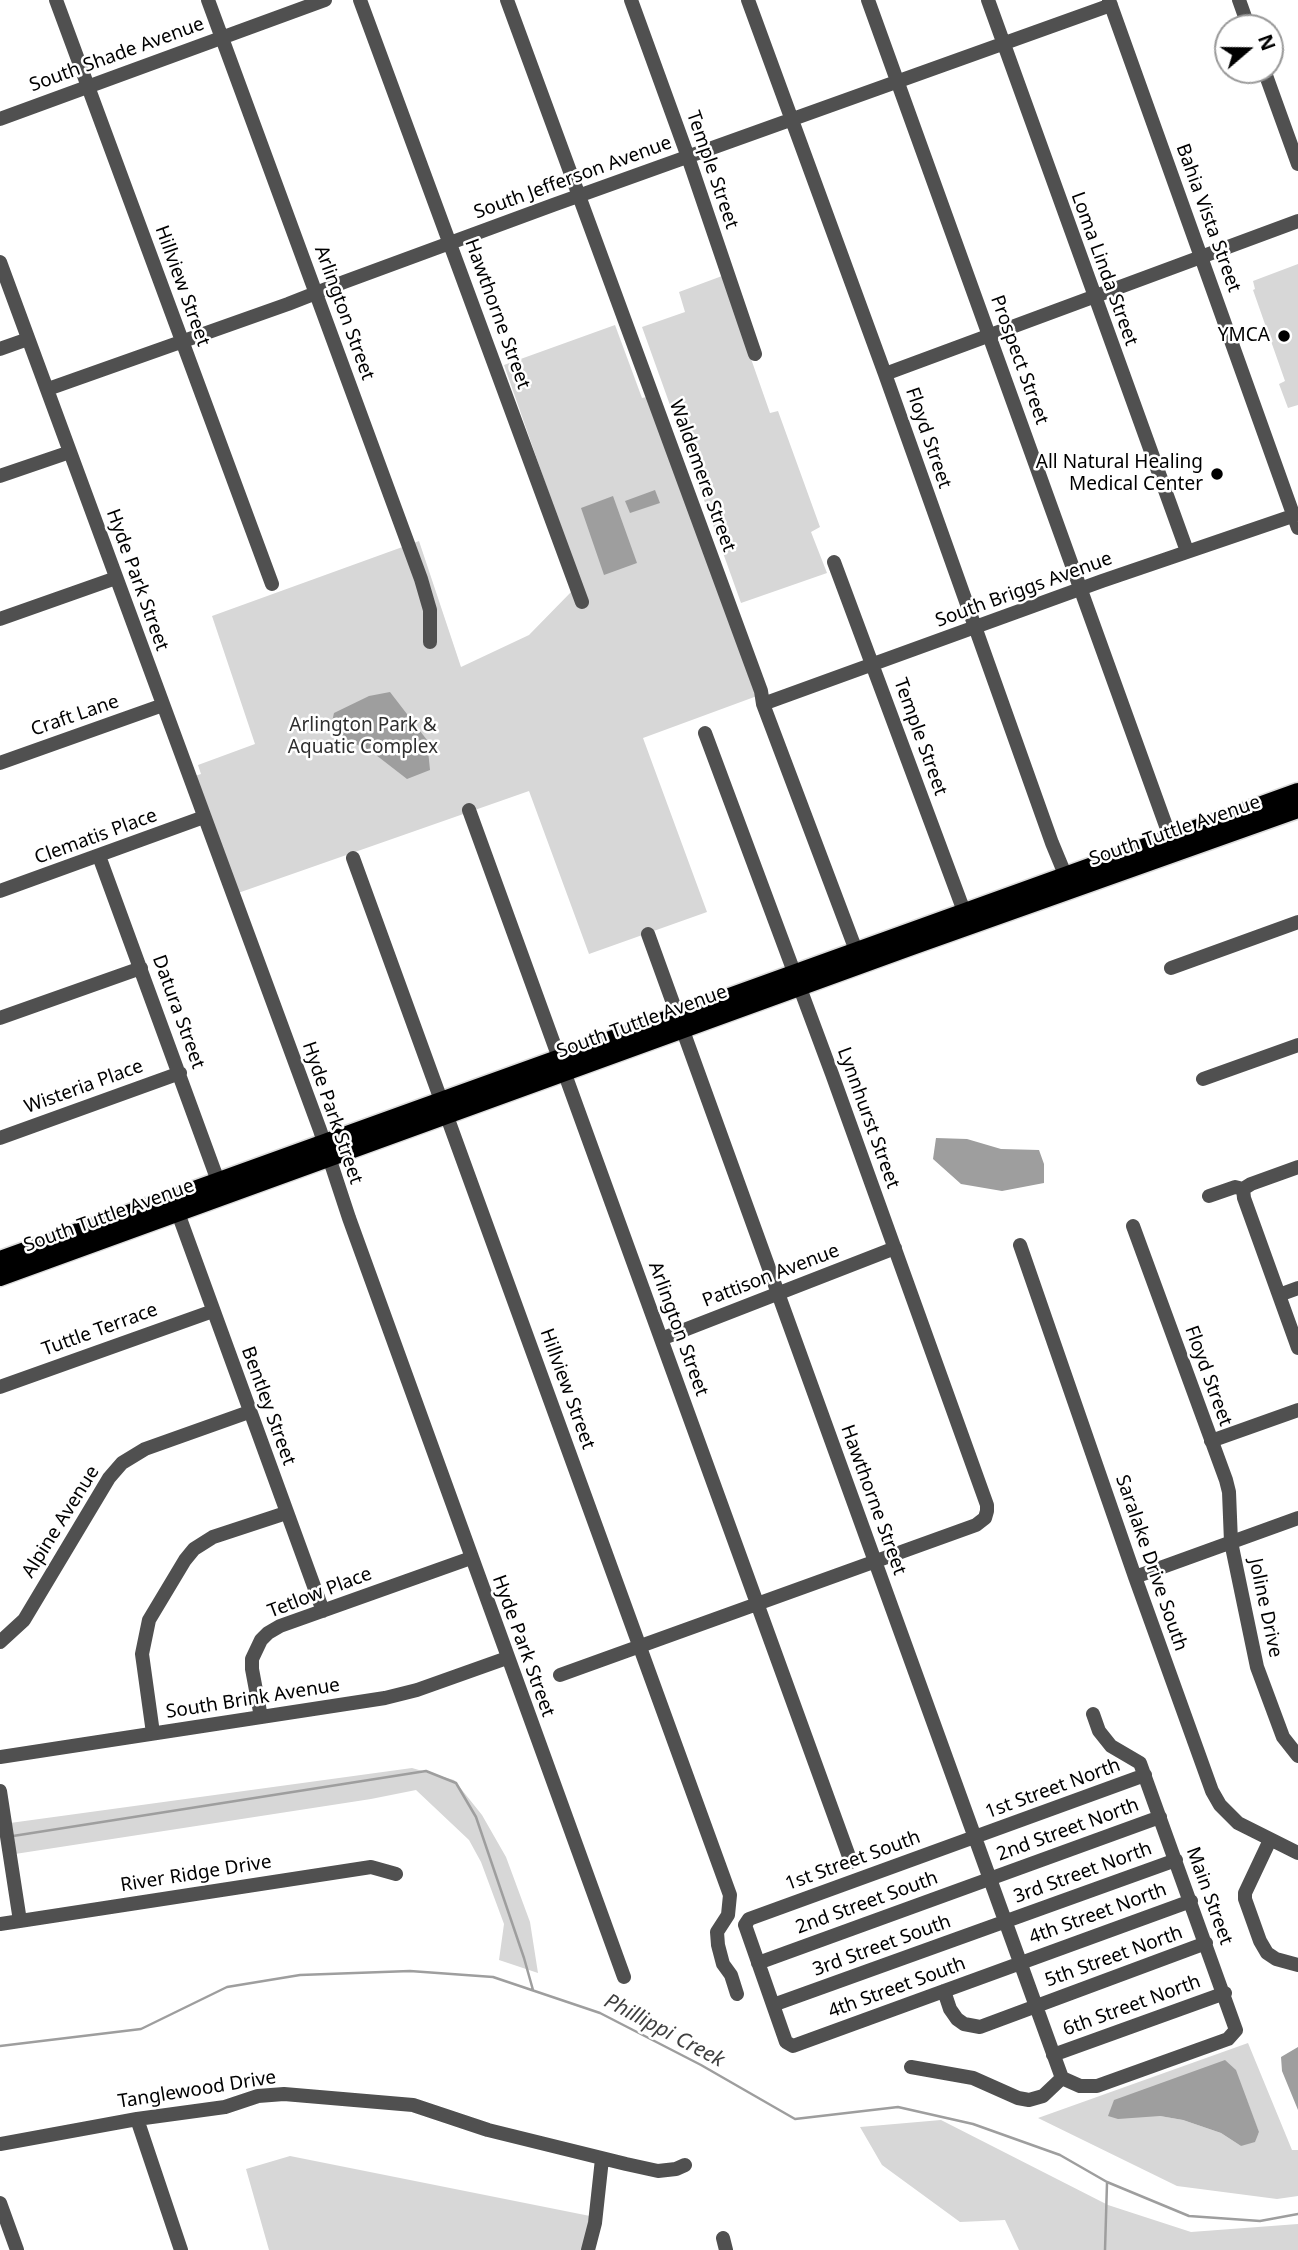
<!DOCTYPE html>
<html>
<head>
<meta charset="utf-8">
<style>
	body { margin:0 }
	#map { position:relative; width:1298px; height:2250px; overflow:hidden; background:#fff; font-family:"Noto Sans",sans-serif }
	canvas { display:block }
	.north { position:absolute; left:1214px; top:14px; width:70px; height:70px; box-sizing:border-box; background:#fff; border:2px solid #999; border-radius:50%; rotate:70deg; font-size:19px; font-weight:700; line-height:28px; text-align:center; color:#000 }
	.north::after { content:''; display:block; margin:auto; width:24px; height:32px; background:#000; clip-path:polygon(50% 0,100% 100%,50% 72%,0 100%) }
</style>
</head>
<body>
<div id="map">
<canvas width="1298" height="2250"></canvas>
<div class="north">N</div>
</div>
<script>
const ctx = document.querySelector('canvas').getContext('2d');
ctx.lineJoin = 'round';
function fill(path, color) { ctx.fillStyle = color; ctx.fill(path, 'evenodd'); }
const shape = rows => new Path2D(rows.map(r => 'M' + r).join(''));
function strokePath(path, color, width, dash) { ctx.strokeStyle = color; ctx.lineWidth = width; ctx.lineCap = dash ? 'butt' : 'round'; ctx.setLineDash(dash || []); ctx.stroke(path); }
function write(font, color, halo, rows, align = 'center') {
  ctx.font = font + ' "Noto Sans",sans-serif'; ctx.lineWidth = 5; ctx.setLineDash([]); ctx.textBaseline = 'middle'; ctx.strokeStyle = halo; ctx.fillStyle = color; for (const [text, x, y, turn = 0] of rows) {
    ctx.save(); ctx.translate(x, y); ctx.rotate((+turn || 0) * Math.PI / 180); ctx.textAlign = isNaN(turn) ? turn : align; if (halo) ctx.strokeText(text, 0, 0); ctx.fillText(text, 0, 0); ctx.restore();
  }
}
fill(shape([
	[1298,264,1298,405,1288,408,1279,384,1285,381,1253,290,1255,289,1253,281],
	[722,276,770,413,778,411,820,527,811,532,827,573,741,603,642,327,685,312,679,292],
	[615,325,642,398,647,397,757,696,643,738,707,912,589,954,529,791,238,893,195,776,201,774,198,765,255,744,212,616,419,541,461,667,529,635,572,591,578,608,588,605,504,365],
	[412,1768,454,1780,482,1815,506,1857,530,1922,538,1973,499,1960,504,1924,481,1862,469,1840,416,1790,371,1799,15,1854,10,1823],
	[1248,2043,1292,2150,1298,2150,1298,2196,1277,2199,1177,2186,1038,2118],
	[1247,2101,1259,2133,1241,2146,1221,2133,1183,2120,1160,2116],
	[941,2120,1108,2205,1191,2232,1298,2224,1298,2250,1019,2250,1005,2220,960,2222,882,2165,860,2127],
	[290,2156,590,2216,582,2250,269,2250,246,2169]
]), '#d7d7d7');
fill(shape([
	[655,490,660,503,630,513,625,501],
	[613,496,637,563,604,575,581,508],
	[390,692,427,740,430,770,407,779,376,755,343,737,331,726,334,713,369,696],
	[936,1138,967,1139,1001,1149,1039,1150,1044,1164,1044,1183,1002,1191,961,1184,933,1159],
	[1298,2047,1298,2110,1282,2071,1281,2057],
	[1225,2060,1236,2070,1259,2132,1255,2142,1241,2146,1221,2133,1183,2120,1160,2116,1118,2119,1108,2116,1114,2100]
]), '#9e9e9e');
strokePath(shape([
	[13,1836,426,1771,456,1783,476,1817,524,1958,533,1990],
	[0,2046,141,2029,227,1987,300,1975,410,1971,493,1977,600,2013,701,2065,795,2119,898,2107,973,2124,1060,2155,1107,2182,1189,2216,1260,2221,1298,2214],
	[1105,2250,1107,2183]
]), '#9e9e9e', 2.5);
const major = shape([
	[0,1260,1298,792],
	[0,1277,912,946,1298,809]
]);
strokePath(major, '#dbdbdb', 21);
strokePath(shape([
	[56,0,272,584],
	[208,0,421,579,430,610,430,642],
	[360,0,582,602],
	[507,0,761,691,763,704,860,961],
	[631,0,688,157,755,354],
	[748,0,885,374,1052,843,1069,884],
	[868,0,1174,848],
	[988,0,1187,551],
	[1109,0,1298,528],
	[1239,0,1249,28],
	[1264,70,1298,164],
	[0,119,325,0],
	[0,262,320,1130,349,1218,624,1977],
	[0,349,28,339],
	[885,374,1298,221],
	[48,389,288,304,344,282,553,205,1111,5],
	[0,476,70,452],
	[834,562,968,922],
	[0,619,116,578],
	[763,704,1102,581,1298,514],
	[0,763,163,705],
	[469,810,851,1862],
	[99,856,218,1181],
	[353,858,730,1895,728,1915,717,1932,718,1945,723,1964,731,1975,737,1994],
	[0,891,204,817],
	[648,934,1062,2078],
	[1171,968,1298,922],
	[0,1018,141,968],
	[1203,1079,1298,1045],
	[0,1138,180,1073],
	[1243,1189,1244,1198,1298,1348],
	[1209,1196,1235,1187,1243,1189,1251,1184,1298,1167],
	[178,1213,323,1611],
	[1133,1226,1226,1480,1229,1492,1231,1542,1257,1667,1283,1737,1298,1756],
	[1020,1245,1135,1577,1212,1791,1220,1805,1238,1823,1298,1853],
	[1279,1295,1298,1288],
	[661,1339,895,1248],
	[0,1387,213,1311],
	[1211,1441,1298,1410],
	[1135,1577,1298,1518],
	[0,1642,24,1620,109,1478,122,1463,145,1449,249,1412],
	[560,1675,976,1525,985,1518,987,1511,987,1505,832,1074,705,733],
	[261,1717,252,1669,252,1659,261,1640,268,1633,280,1626,471,1558],
	[153,1733,142,1654,149,1620,185,1560,194,1549,213,1537,286,1513],
	[0,1757,385,1698,417,1690,507,1658],
	[1145,1775,749,1919,745,1925,786,2042,793,2046,1191,1901],
	[0,1791,20,1921],
	[1270,1840,1245,1893,1245,1899,1260,1941,1267,1953,1276,1959,1298,1965],
	[0,1924,371,1867,396,1874],
	[758,1963,1160,1817],
	[944,1991,950,2009,957,2019,964,2024,980,2027,1206,1943],
	[773,2005,1176,1860],
	[1053,2055,1225,1993],
	[911,2067,973,2078,1018,2098,1029,2100,1043,2096,1062,2078],
	[1062,2078,1080,2086,1097,2086,1228,2039,1236,2030,1140,1763,1111,1746,1099,1731,1093,1714],
	[137,2119,181,2250],
	[0,2144,137,2119,225,2107,258,2096,284,2094,413,2105,488,2130,626,2164,658,2171,676,2169,685,2165],
	[0,2203,17,2250],
	[723,2238,726,2250],
	[588,2250,595,2223,602,2159]
]), '#505050', 14);
strokePath(major, '#000', 18);
for (const [x, y, r, color] of [
	[1284,336,7,"#000"],
	[1217,474,7,"#000"]
]) { const dot = new Path2D(); dot.arc(x, y, r, 0, 2 * Math.PI); ctx.fillStyle = color; ctx.fill(dot); strokePath(dot, '#fff', 2.5); }
write('19px', '#000', '#fff', [
	["South Shade Avenue",117,55,-20],
	["Temple Street",712,170,71],
	["South Jefferson Avenue",573,178,-20],
	["Bahia Vista Street",1208,218,70],
	["Loma Linda Street",1104,269,70],
	["Hillview Street",182,286,70],
	["Arlington Street",344,313,70],
	["Hawthorne Street",497,314,70],
	["Prospect Street",1019,360,70],
	["Floyd Street",928,438,71],
	["Waldemere Street",702,476,70],
	["Hyde Park Street",137,580,70],
	["South Briggs Avenue",1024,590,-20],
	["Craft Lane",75,716,-19],
	["Temple Street",920,737,70],
	["South Tuttle Avenue",1175,831,-19],
	["Clematis Place",96,837,-20],
	["Datura Street",178,1012,70],
	["South Tuttle Avenue",642,1022,-20],
	["Wisteria Place",84,1087,-20],
	["Hyde Park Street",332,1113,71],
	["Lynnhurst Street",868,1118,70],
	["South Tuttle Avenue",109,1216,-20],
	["Pattison Avenue",771,1276,-21],
	["Arlington Street",678,1329,70],
	["Tuttle Terrace",100,1330,-20],
	["Floyd Street",1208,1376,70],
	["Hillview Street",567,1389,70],
	["Bentley Street",268,1406,70],
	["Hawthorne Street",873,1500,70],
	["Alpine Avenue",61,1522,-58],
	["Saralake Drive South",1151,1563,71],
	["Tetlow Place",320,1593,-21],
	["Joline Drive",1265,1608,78],
	["Hyde Park Street",523,1646,70],
	["South Brink Avenue",253,1699,-9],
	["1st Street North",1053,1789,-20],
	["2nd Street North",1068,1830,-20],
	["1st Street South",853,1861,-20],
	["3rd Street North",1083,1873,-20],
	["River Ridge Drive",196,1874,-9],
	["Main Street",1209,1896,70],
	["2nd Street South",867,1903,-20],
	["4th Street North",1098,1914,-20],
	["3rd Street South",882,1946,-20],
	["5th Street North",1114,1957,-20],
	["4th Street South",897,1988,-20],
	["6th Street North",1132,2006,-20],
	["Tanglewood Drive",197,2090,-9]
]);
write('19px', '#000', '#fff', [
	["YMCA",1270,336],
	["All Natural Healing",1203,463],
	["Medical Center",1203,485]
], 'right');
write('19px', '#2e2e2e', '#fff', [
	["Arlington Park &",363,726],
	["Aquatic Complex",363,748]
]);
write('italic 21px', '#3f3f3f', '#fff', [
	["Phillippi Creek",664,2031,28]
]);
</script>
</body>
</html>
